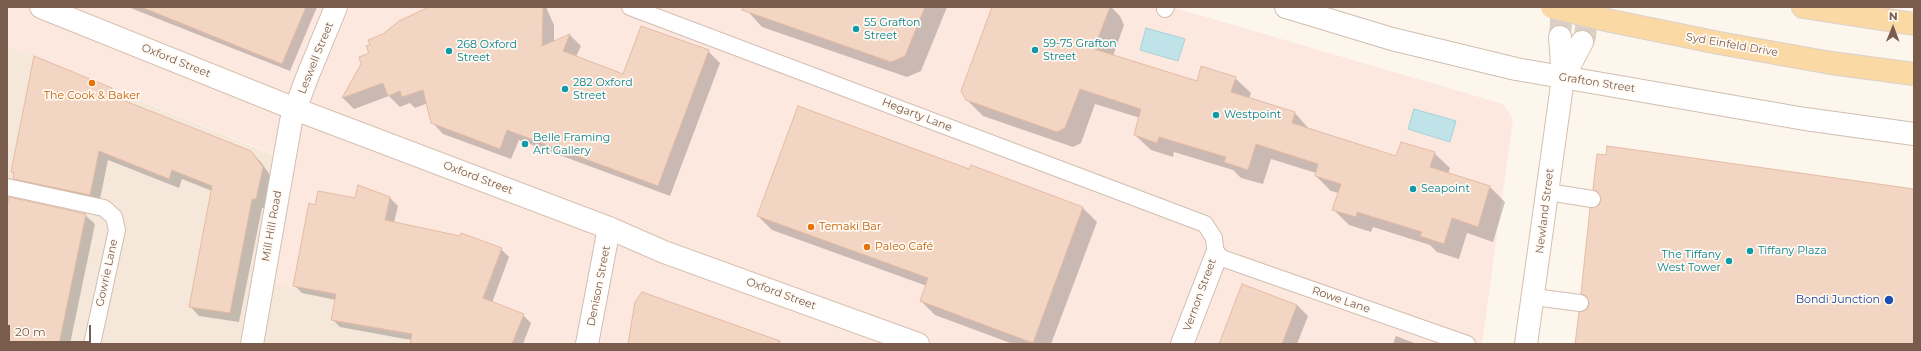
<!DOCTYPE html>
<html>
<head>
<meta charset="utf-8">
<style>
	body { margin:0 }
	#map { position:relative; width:1921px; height:351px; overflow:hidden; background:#fdf6ec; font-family:Montserrat,sans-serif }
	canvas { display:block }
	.frame { position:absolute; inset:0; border:8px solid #7a5c4d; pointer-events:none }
	.north { position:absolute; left:1873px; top:8px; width:40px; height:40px; -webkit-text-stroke:3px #fffaf3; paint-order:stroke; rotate:1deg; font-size:11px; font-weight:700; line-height:16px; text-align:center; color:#7a5c4d }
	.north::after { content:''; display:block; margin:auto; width:14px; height:18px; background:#7a5c4d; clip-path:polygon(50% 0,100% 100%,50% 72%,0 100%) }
	.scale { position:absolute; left:8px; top:325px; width:83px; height:18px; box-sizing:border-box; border:2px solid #7a5c4d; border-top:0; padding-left:5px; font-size:12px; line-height:14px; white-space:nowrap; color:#7a5c4d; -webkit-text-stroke:3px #fffaf3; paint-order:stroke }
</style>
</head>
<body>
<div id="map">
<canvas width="1921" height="351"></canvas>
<div class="frame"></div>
<div class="north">N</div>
<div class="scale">20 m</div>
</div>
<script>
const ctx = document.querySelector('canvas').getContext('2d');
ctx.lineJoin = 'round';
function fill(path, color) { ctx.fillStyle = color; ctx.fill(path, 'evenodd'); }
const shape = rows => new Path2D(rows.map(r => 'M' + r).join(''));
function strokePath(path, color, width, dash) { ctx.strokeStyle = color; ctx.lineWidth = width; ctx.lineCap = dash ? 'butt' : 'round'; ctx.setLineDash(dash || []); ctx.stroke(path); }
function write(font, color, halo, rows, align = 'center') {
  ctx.font = font + ' Montserrat,sans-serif'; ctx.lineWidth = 3.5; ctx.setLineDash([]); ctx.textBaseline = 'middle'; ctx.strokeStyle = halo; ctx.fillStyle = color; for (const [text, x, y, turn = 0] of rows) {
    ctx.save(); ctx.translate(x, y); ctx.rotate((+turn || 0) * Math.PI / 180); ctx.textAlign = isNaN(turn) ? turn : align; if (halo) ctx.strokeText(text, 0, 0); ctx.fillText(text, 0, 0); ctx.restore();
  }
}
fill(shape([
	[7,46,295,164,334,296,330,321,409,336,408,344,7,344]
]), '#f5e8da');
fill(shape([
	[7,7,1172,7,1503,104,1513,119,1482,344,408,344,409,336,330,321,333,296,270,284,294,163,7,46]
]), '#fde8e0');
const water = shape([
	[1146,28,1185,39,1178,61,1140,50,1146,28],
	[1414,109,1456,121,1450,142,1408,129,1414,109]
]);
fill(water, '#bfe3e8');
strokePath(water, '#a5d3da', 1);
fill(shape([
	[128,7,317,7,290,71],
	[444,7,546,7,554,25,554,42,570,35,581,46,576,57,624,75,708,51,720,63,670,196,519,140,511,159,443,134,432,122,428,103,415,108,410,103,400,107,389,96,354,109,343,98,370,54,371,46],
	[744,7,947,7,921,71,907,77,762,27],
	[993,7,1111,7,1120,16,1124,25,1113,56,1197,82,1235,78,1251,93,1249,99,1295,113,1310,130,1397,158,1434,153,1450,168,1448,174,1490,187,1505,202,1493,242,1467,233,1459,259,1437,252,1430,245,1373,227,1371,232,1349,225,1334,210,1339,193,1331,191,1316,176,1316,173,1271,159,1263,184,1241,178,1233,170,1174,152,1173,157,1151,150,1135,135,1140,118,1095,104,1081,143,1073,147,983,116,967,100],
	[111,89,120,100,251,152,261,162,272,178,266,208,262,208,239,322,199,316,190,306,212,191,182,179,179,188,108,160,99,204,24,188,14,178,15,175,12,172],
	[970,170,1083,208,1097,222,1051,344,1013,344,935,315,921,301,927,286,772,230,758,216],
	[390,198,398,206,394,223,501,249,509,257,492,303,523,315,531,323,523,344,411,344,411,340,340,327,332,319,336,300,302,293,294,285,316,206,356,199],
	[7,212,85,215,95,224,70,344,7,344],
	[1297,305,1308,316,1297,344,1220,344],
	[1396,336,1417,344,1393,344]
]), '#0003');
const building = shape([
	[141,7,306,7,282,64,141,7],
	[429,7,543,7,542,46,570,34,563,51,623,74,641,26,709,50,658,186,507,130,500,149,431,123,423,90,402,97,400,91,388,96,383,83,342,98,361,64,359,57,369,53,366,46,370,45,368,40,383,34,399,21,429,7],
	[743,7,925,7,905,56,891,62,742,10,743,7],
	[992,7,1110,7,1094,49,1197,81,1201,66,1236,77,1231,92,1295,112,1292,123,1396,156,1401,142,1435,152,1430,167,1490,186,1478,227,1452,218,1444,244,1420,236,1422,232,1357,212,1356,217,1332,210,1341,184,1315,176,1318,164,1256,144,1248,170,1224,162,1226,157,1159,137,1157,143,1134,135,1141,109,1080,89,1065,128,1057,132,966,100,961,91,992,7],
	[34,56,112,88,110,95,251,151,263,167,256,199,252,199,230,313,189,307,212,186,172,170,169,179,99,151,90,195,13,179,14,173,11,172,34,56],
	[798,106,969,169,971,165,1083,207,1033,343,920,301,928,278,757,216,798,106],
	[1607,146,1914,189,1914,344,1575,344,1579,312,1587,309,1589,304,1586,296,1581,294,1590,208,1599,205,1601,200,1598,192,1593,189,1597,154,1606,155,1607,146],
	[358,185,390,197,385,220,460,236,461,233,502,248,483,298,524,314,512,344,410,344,412,334,331,320,336,294,293,286,309,203,315,205,318,191,355,198,358,185],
	[9,197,86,214,59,344,7,344,7,206,9,197],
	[1242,284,1297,305,1282,344,1219,344,1242,284],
	[642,292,780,341,780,344,628,344,635,302,642,292]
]);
fill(building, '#f3d5c3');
strokePath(building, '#e6bba3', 1);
strokePath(shape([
	[1560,37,1562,7],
	[1582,42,1585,37,1588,7]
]), '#dcd0c4', 22, [22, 11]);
const lane = shape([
	[630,7,1205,224,1214,238,1216,256,1467,344],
	[1165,9,1166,7],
	[7,187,104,208,114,217,117,230,92,344],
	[1548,192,1592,199],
	[1534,297,1580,303]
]);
const street = shape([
	[1286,7,1392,39,1516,69,1805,119,1914,134],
	[252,344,291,121,306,80,336,7],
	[587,344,609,228],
	[1182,344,1216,256]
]);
const secondary = shape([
	[41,7,295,109,609,228,664,252,918,344],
	[1563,78,1582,42],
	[1526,344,1563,78,1560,37]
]);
const primary = shape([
	[1803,7,1914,24]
]);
strokePath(lane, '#d1beb0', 18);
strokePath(street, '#d1beb0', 24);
strokePath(secondary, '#d6c0b0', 24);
strokePath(primary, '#dad1cd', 24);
strokePath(lane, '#fff', 16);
strokePath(street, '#fff', 22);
strokePath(secondary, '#fff', 22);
strokePath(primary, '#fbd9a5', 22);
const primaryBridge = shape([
	[1552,7,1611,21,1719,43,1831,63,1914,74]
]);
strokePath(primaryBridge, '#dad1cd', 24, []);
strokePath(primaryBridge, '#fbd9a5', 22);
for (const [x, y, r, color] of [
	[856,29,4,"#0f9aa8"],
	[1035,50,4,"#0f9aa8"],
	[449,51,4,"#0f9aa8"],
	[92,83,4,"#e8710a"],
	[565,89,4,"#0f9aa8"],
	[1216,115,4,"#0f9aa8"],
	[525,144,4,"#0f9aa8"],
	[1413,189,4,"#0f9aa8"],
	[811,227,4,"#e8710a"],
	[867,247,4,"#e8710a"],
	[1750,251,4,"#0f9aa8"],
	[1729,261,4,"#0f9aa8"],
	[1889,300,5,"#1a4fb4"]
]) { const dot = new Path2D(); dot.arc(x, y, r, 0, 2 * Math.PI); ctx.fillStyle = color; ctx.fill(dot); strokePath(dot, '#fffaf3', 1.5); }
write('11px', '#0d838f', '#fffaf3', [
	["55 Grafton",864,23],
	["Street",864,36],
	["59-75 Grafton",1043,44],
	["Street",1043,57],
	["268 Oxford",457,45],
	["Street",457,58],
	["282 Oxford",573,83],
	["Street",573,96],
	["Westpoint",1224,115],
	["Belle Framing",533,138],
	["Art Gallery",533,151],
	["Seapoint",1421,189],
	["Tiffany Plaza",1758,251],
	["The Tiffany",1721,255,"right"],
	["West Tower",1721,268,"right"]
], 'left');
write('11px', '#7a5c4d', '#fffaf3', [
	["Syd Einfeld Drive",1732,45,10],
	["Leswell Street",316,58,-68],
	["Oxford Street",176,61,22],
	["Grafton Street",1597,83,9],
	["Hegarty Lane",917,115,21],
	["Oxford Street",478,178,21],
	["Newland Street",1545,211,-83],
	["Mill Hill Road",272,226,-80],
	["Gowrie Lane",107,273,-78],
	["Denison Street",599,286,-79],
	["Oxford Street",781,294,20],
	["Vernon Street",1200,295,-70],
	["Rowe Lane",1341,300,19]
]);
write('11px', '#c56008', '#fffaf3', [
	["The Cook & Baker",92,96,"center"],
	["Temaki Bar",819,227],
	["Paleo Café",875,247]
], 'left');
write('11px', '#164399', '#fffaf3', [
	["Bondi Junction",1880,300]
], 'right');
</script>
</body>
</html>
